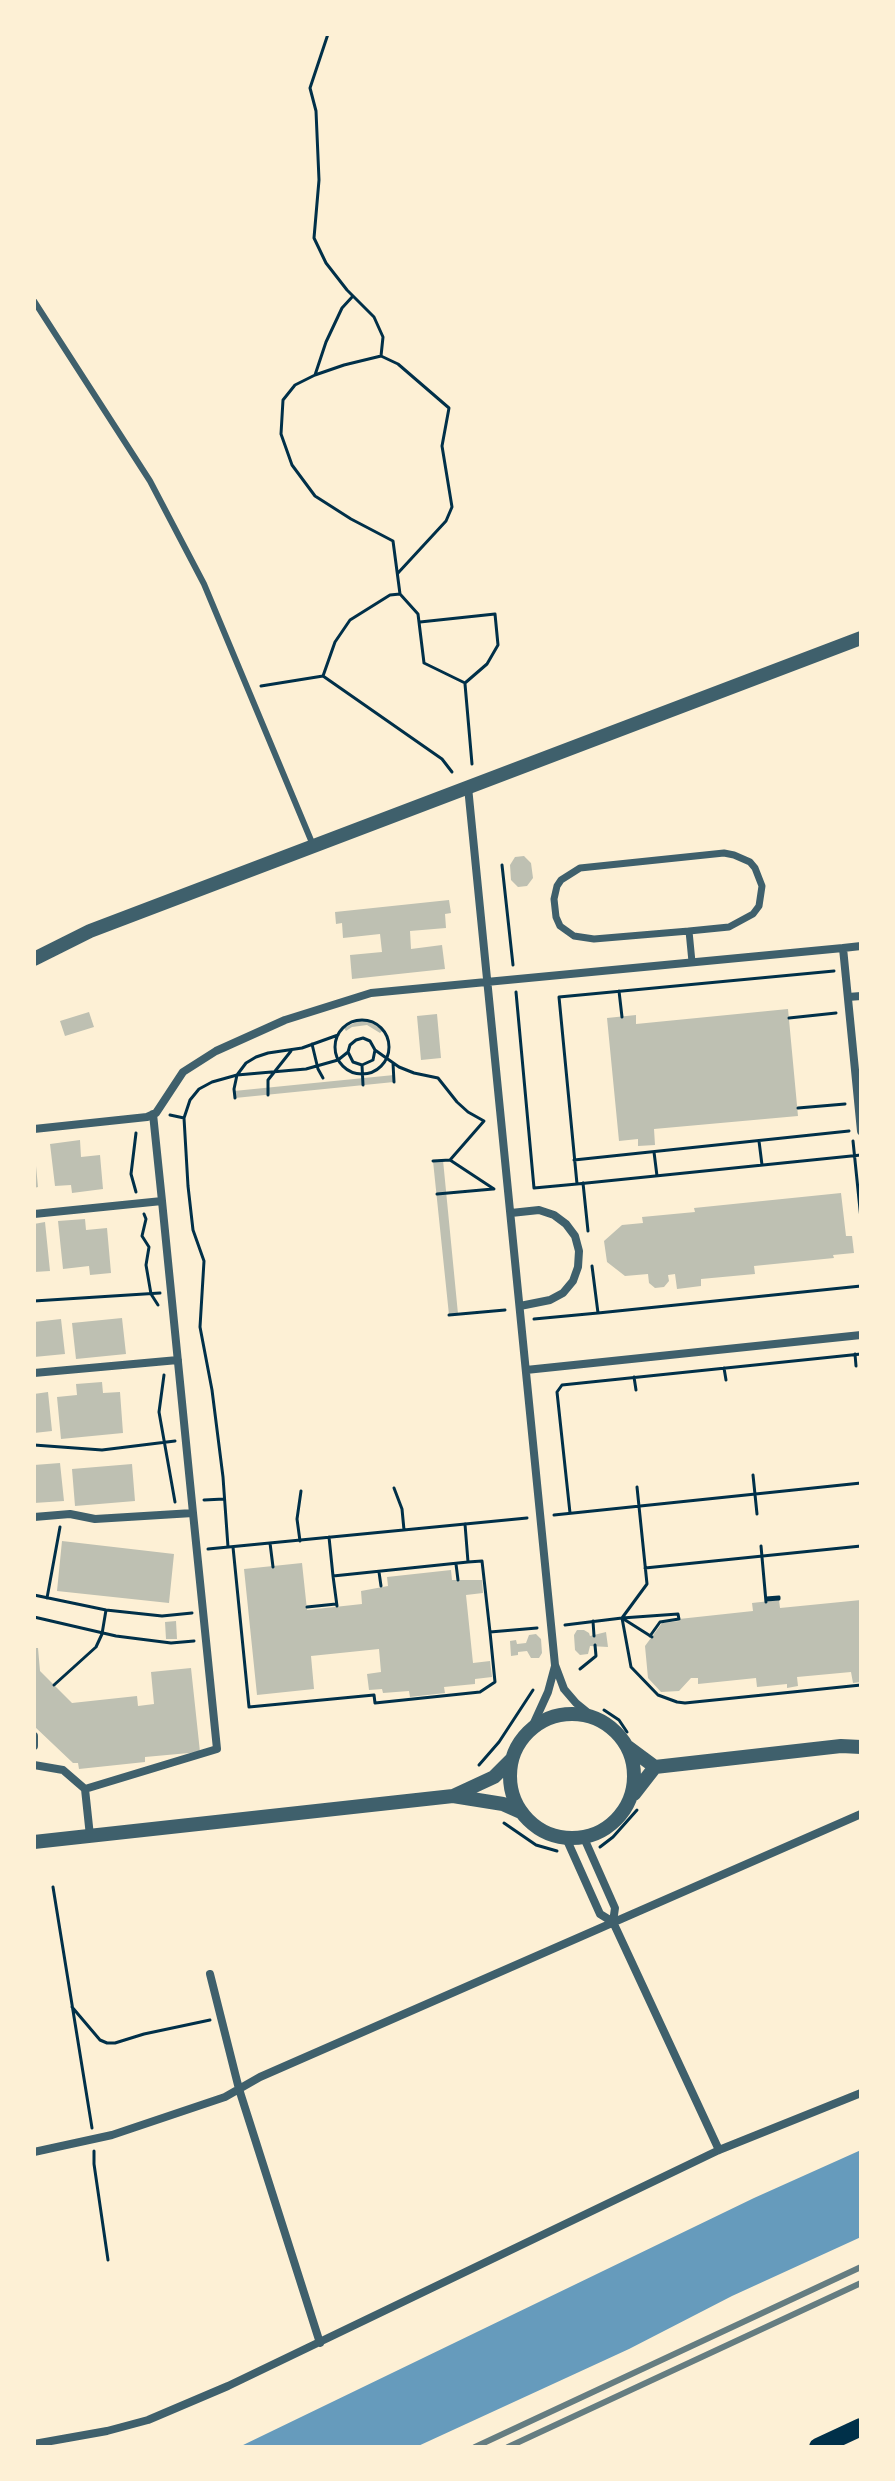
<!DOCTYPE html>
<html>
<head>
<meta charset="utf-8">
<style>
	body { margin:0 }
	#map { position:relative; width:895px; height:2481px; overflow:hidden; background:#fdf0d5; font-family:Overpass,sans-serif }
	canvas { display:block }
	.frame { position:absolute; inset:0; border:36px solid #fdf0d5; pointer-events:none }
</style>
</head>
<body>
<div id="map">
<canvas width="895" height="2481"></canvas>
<div class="frame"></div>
</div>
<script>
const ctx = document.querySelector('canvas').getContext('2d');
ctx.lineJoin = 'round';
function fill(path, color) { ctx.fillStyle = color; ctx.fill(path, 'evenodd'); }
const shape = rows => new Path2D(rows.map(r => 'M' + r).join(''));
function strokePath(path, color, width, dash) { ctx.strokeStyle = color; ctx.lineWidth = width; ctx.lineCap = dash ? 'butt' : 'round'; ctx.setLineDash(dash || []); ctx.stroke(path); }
fill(shape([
	[861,2150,861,2237,732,2296,629,2349,416,2447,239,2447,754,2198]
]), '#669bbc');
fill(shape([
	[524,856,531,863,533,878,527,886,518,887,511,880,510,865,515,857],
	[449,900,451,913,445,914,446,928,410,931,411,949,442,945,445,969,352,979,350,955,382,952,380,934,343,938,342,923,336,924,335,912],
	[788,1009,798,1116,654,1129,655,1145,638,1146,638,1139,619,1141,607,1018,636,1015,636,1024],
	[89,1012,94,1027,65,1036,60,1021],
	[437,1014,441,1058,421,1060,417,1016],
	[360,1020,368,1021,383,1030,380,1033,367,1025,352,1027,346,1031,344,1028],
	[394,1075,394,1082,235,1098,234,1091],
	[80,1140,81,1157,100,1155,103,1189,72,1193,71,1185,55,1186,50,1144],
	[443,1160,458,1314,449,1315,433,1161],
	[34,1166,36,1166,38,1187,34,1188],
	[841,1193,846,1236,852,1236,854,1253,833,1255,834,1258,754,1266,755,1274,701,1279,701,1286,677,1289,675,1274,668,1275,669,1281,664,1287,655,1288,649,1283,648,1274,625,1276,607,1262,604,1241,622,1225,643,1223,642,1217,695,1212,694,1208],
	[85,1219,86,1230,107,1228,111,1273,90,1275,89,1266,63,1269,58,1221],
	[45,1222,50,1271,34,1272,34,1224],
	[122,1318,126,1354,76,1359,72,1323],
	[61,1319,65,1354,34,1357,34,1322],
	[102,1382,103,1393,120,1392,123,1433,61,1439,57,1397,77,1395,76,1384],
	[48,1392,52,1431,34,1433,34,1394],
	[60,1463,64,1501,34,1503,34,1465],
	[132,1464,135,1501,75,1506,72,1469],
	[62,1541,174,1554,169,1603,57,1591],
	[302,1563,307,1610,362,1604,361,1591,388,1586,387,1577,451,1570,452,1580,482,1580,483,1593,466,1595,473,1663,490,1661,492,1677,475,1679,475,1684,444,1687,445,1693,410,1697,409,1691,383,1693,382,1689,369,1690,367,1674,381,1672,379,1649,311,1656,314,1689,257,1695,244,1569],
	[779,1600,780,1608,861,1600,861,1682,853,1683,851,1672,797,1677,798,1686,787,1688,787,1684,757,1687,756,1678,698,1684,698,1678,691,1678,679,1691,661,1692,648,1678,645,1646,662,1623,680,1621,679,1619,753,1611,752,1603],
	[176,1621,177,1639,166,1639,165,1622],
	[577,1630,584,1630,589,1633,590,1636,606,1632,608,1647,590,1646,588,1654,580,1655,575,1650,574,1635],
	[536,1634,541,1639,542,1653,539,1658,531,1658,527,1651,518,1652,518,1655,511,1656,510,1641,516,1640,517,1644,526,1643,529,1635],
	[34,1648,38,1648,40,1671,72,1703,137,1696,138,1706,154,1704,151,1672,191,1668,200,1752,145,1757,145,1762,79,1769,78,1763,73,1763,34,1726]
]), '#bec0b2');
strokePath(shape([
	[328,34,310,88,316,111,319,180,314,238,326,263,347,290,374,317,383,337,381,356],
	[315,375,326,342,342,308,353,296],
	[398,573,446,521,452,507,442,446,449,408,398,364,381,356,344,365,315,375,295,385,283,400,281,434,292,465,315,496,351,519,393,541,400,594,418,614,424,663,465,683,487,664,498,645,495,614,420,622],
	[323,676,335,642,350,620,390,595,400,594],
	[465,684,472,764],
	[261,686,323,676,442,759,452,772],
	[502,865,513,965],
	[619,991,622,1017],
	[516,992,534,1188,577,1184,559,997,834,971],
	[789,1018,836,1013],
	'335 1047a27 27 0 1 1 54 0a27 27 0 1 1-54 0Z',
	[312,1044,318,1069,323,1078],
	[375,1050,373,1060,362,1065,353,1062,348,1052,350,1045,356,1040,363,1038,370,1041,375,1050,399,1067,414,1073,438,1078,457,1102,468,1112,484,1121,450,1160,494,1189],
	[393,1063,394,1082],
	[362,1065,363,1085],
	[268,1095,268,1080,291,1051],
	[235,1098,234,1089,237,1075,306,1069,338,1060,348,1052],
	[798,1108,845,1104],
	[170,1115,184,1118,188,1186,193,1230,204,1261,200,1327,212,1390,223,1477,228,1547],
	[184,1118,190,1100,199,1089,212,1082,237,1075,246,1063,256,1057,268,1053,302,1048,338,1035],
	[759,1141,762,1165],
	[853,1141,861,1219],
	[654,1152,657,1176],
	[574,1160,849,1131],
	[433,1161,450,1160],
	[583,1183,588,1231],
	[577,1184,861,1155],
	[136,1192,131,1174,136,1133],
	[437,1194,493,1189],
	[144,1214,146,1219,142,1236,149,1247,146,1265,151,1294,158,1305],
	[592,1266,598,1313,861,1286],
	[34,1301,160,1293],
	[449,1315,505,1310],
	[534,1319,598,1313],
	[855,1354,856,1366],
	[724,1368,726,1380],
	[164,1375,159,1412,175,1502],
	[634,1377,636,1390],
	[34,1445,102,1450,175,1441],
	[753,1475,757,1514],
	[394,1488,402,1509,404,1530],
	[204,1500,224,1499],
	[570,1513,557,1392,562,1385,861,1354],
	[554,1515,861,1483],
	[465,1524,468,1562,482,1561,490,1632,537,1628],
	[329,1537,333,1576],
	[300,1541,297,1519,301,1491],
	[270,1543,273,1567],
	[761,1546,766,1602],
	[233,1547,249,1707,374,1695,375,1703,480,1692,495,1682,490,1632],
	[208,1549,527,1518],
	[456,1564,458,1580],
	[645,1568,861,1546],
	[379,1572,381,1586],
	[34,1595,106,1610,162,1616,192,1613],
	[47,1598,60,1527],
	[766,1598,779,1597,779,1599,766,1600],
	[337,1606,333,1576,468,1562],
	[307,1607,336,1604],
	[34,1617,116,1636,171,1643,194,1641],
	[622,1618,647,1584,637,1487],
	[622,1618,678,1614,679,1619,660,1622,650,1636],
	[622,1618,652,1637],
	[593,1621,594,1636],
	[565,1625,622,1618,631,1667,658,1695,677,1702,685,1703,861,1685],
	[580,1669,596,1656,595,1645],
	[54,1685,96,1647,102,1634,106,1610],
	[604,1710,619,1720,627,1732],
	[479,1765,499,1742,533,1690],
	[504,1823,536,1845,557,1851],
	[600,1847,613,1837,637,1810],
	[53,1887,92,2128],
	[72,2007,100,2040,107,2043,115,2043,144,2034,210,2020],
	[94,2151,94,2164,108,2260]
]), '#003049', 3);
strokePath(shape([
	[34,301,150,481,204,584,313,845]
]), '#3f606c', 6);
strokePath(shape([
	[689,931,594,939,574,936,560,926,556,917,554,899,557,886,561,880,580,868,724,853,734,855,750,862,755,868,762,886,759,906,753,914,729,927,689,931,692,962]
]), '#3f606c', 7);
strokePath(shape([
	[468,787,555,1665,564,1689,576,1703,592,1716],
	[843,948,861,946],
	[848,997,861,996],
	[153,1114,162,1201],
	[34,1129,147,1117,156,1113,183,1072,216,1051,285,1020,371,993,843,948,861,1131],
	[511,1213,539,1210,554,1215,566,1224,575,1236,579,1251,578,1267,573,1281,563,1293,550,1300,520,1306],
	[34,1214,162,1201,193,1513,95,1519,70,1514,34,1517],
	[526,1370,861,1335],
	[34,1373,178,1360],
	[533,1725,548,1692,555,1666],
	[34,1736,34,1746],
	[34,1765,63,1770,85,1789,90,1836],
	[85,1789,217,1749,193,1513],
	[566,1838,600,1914,613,1922,615,1908,584,1838],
	[613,1922,719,2150],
	[210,1974,239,2089,320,2343],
	[34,2152,112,2135,225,2097,260,2077,861,1814],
	[34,2444,107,2431,148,2420,228,2386,719,2150,861,2093]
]), '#3f606c', 8);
strokePath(shape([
	[34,959,90,931,861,638],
	'510 1776a62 62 0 1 1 124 0a62 62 0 1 1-124 0Z',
	[628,1747,655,1767,634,1794],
	[511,1760,494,1777,453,1796,503,1804,521,1812],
	[655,1767,841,1746,861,1747],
	[34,1842,453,1796]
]), '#3f606c', 14);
strokePath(shape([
	[818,2447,861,2427]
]), '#003049', 18);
strokePath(shape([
	[475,2447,861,2267],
	[508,2447,861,2283]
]), '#657d81', 6);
</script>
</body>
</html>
